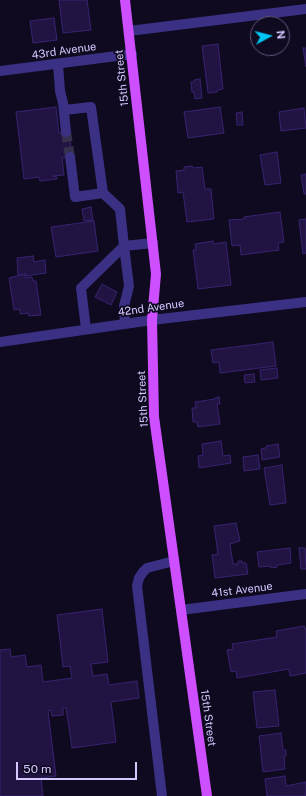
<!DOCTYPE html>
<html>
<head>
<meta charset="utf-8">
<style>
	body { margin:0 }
	#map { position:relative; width:306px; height:796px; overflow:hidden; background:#0f0a1f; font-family:"Public Sans",sans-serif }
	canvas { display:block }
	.north { position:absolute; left:250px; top:16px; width:40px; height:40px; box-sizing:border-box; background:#0f0a1f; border:1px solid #5d5679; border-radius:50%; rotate:83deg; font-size:11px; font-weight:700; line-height:16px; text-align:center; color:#d3c8ff }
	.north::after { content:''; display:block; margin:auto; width:14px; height:18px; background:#00c6f3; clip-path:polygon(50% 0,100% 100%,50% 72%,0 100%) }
	.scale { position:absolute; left:16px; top:762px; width:121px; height:18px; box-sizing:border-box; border:2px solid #d3c8ff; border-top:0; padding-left:5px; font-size:12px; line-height:14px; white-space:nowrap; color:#d3c8ff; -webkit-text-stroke:3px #0f0a1f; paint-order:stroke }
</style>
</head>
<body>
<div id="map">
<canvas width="306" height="796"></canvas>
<div class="north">N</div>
<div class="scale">50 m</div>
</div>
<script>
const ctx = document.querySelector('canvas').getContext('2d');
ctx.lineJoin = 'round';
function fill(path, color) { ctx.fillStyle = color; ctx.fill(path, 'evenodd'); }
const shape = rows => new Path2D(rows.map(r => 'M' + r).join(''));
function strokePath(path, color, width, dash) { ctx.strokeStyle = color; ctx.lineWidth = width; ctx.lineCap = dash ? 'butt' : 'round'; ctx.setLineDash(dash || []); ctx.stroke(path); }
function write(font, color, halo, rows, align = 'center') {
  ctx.font = font + ' "Public Sans",sans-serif'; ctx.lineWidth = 3.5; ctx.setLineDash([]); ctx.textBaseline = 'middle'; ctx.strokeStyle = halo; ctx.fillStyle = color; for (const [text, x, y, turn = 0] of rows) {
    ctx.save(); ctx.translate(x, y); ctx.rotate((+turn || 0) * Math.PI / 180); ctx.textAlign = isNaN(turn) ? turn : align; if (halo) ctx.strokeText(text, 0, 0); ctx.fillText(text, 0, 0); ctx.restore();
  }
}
const building = shape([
	[59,0,87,0,91,30,63,33,59,0],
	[54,18,57,40,33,43,30,21,54,18],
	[218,44,223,89,217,90,217,92,208,93,202,46,218,44],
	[303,48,306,48,306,67,303,48],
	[200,79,202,98,195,99,194,92,192,92,191,82,194,82,194,80,200,79],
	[56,107,59,133,69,132,72,157,62,158,64,175,53,176,57,177,57,179,40,181,39,177,24,179,16,112,56,107],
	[220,107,224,133,188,138,184,112,220,107],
	[304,108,306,128,281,131,279,112,304,108],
	[242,112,243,125,237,125,236,113,242,112],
	[277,152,281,183,265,185,260,155,277,152],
	[192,166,193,168,202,167,205,189,211,189,214,219,187,222,183,192,178,193,176,171,184,170,184,167,192,166],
	[306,174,306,194,304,194,301,175,306,174],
	[91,207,93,220,84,221,82,209,91,207],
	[280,212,284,242,278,243,279,250,241,255,240,245,232,246,229,220,244,219,244,217,280,212],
	[306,219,306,253,303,254,299,220,306,219],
	[94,221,98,251,56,257,51,227,94,221],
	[213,241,214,244,226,242,231,285,198,289,193,250,196,250,195,244,213,241],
	[33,256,34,262,45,260,46,273,26,276,26,274,18,275,17,258,33,256],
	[25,274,25,278,32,277,33,281,36,281,41,315,29,316,28,313,20,314,20,309,14,310,9,278,25,274],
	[102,284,117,292,111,305,95,297,102,284],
	[273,342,276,366,220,373,219,362,213,363,211,350,273,342],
	[277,368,278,378,261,380,260,370,277,368],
	[254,374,255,382,245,383,244,375,254,374],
	[219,397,220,404,217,404,220,424,198,427,197,422,193,422,192,408,196,408,195,402,215,399,215,398,219,397],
	[221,441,223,456,230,455,231,463,199,468,198,456,203,455,202,444,221,441],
	[278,444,280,457,262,460,261,449,266,448,266,446,278,444],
	[258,455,260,469,244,471,243,457,258,455],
	[282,465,286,503,270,505,264,468,282,465],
	[236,523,240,541,230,544,233,564,238,564,238,561,242,561,242,563,246,563,248,574,215,578,212,555,218,554,214,526,236,523],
	[290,548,291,563,277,565,277,567,271,568,271,566,259,567,257,552,290,548],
	[299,548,305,548,306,569,301,569,299,548],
	[102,609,108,662,91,664,93,676,107,674,109,685,137,681,139,698,111,702,116,742,72,748,66,708,63,708,63,715,52,716,51,710,48,711,56,776,41,778,43,796,0,796,0,650,10,649,11,657,25,655,27,667,41,665,43,682,72,678,70,666,63,667,57,615,102,609],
	[304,626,305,629,306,629,306,673,290,676,289,669,237,678,236,671,231,672,227,650,233,649,232,644,277,637,276,631,304,626],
	[275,690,279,726,257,728,253,692,275,690],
	[281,733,283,750,286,750,286,756,284,756,285,769,263,772,259,736,281,733],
	[285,776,286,786,306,782,306,796,267,796,265,779,285,776]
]);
fill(building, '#211442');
strokePath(building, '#392371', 1);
strokePath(shape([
	[66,132,70,157]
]), '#36304c', 10, [10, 5]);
strokePath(shape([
	[129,31,306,9],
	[58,64,60,91,63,103,66,132],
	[0,71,132,54],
	[64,110,91,107,103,193,120,209,124,246,153,243],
	[70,157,75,197,103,193],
	[124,246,129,286,124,306,125,324],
	[86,329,81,288,124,246],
	[0,342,152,320,306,302],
	[181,610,306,594],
	[162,796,137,586,139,578,143,572,147,568,174,561]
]), '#3a3084', 10);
strokePath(shape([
	[125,0,156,274,152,320,154,417,207,796]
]), '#cd4fff', 10);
write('11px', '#d3c8ff', '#0f0a1f', [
	["43rd Avenue",64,51,-8],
	["15th Street",122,78,-96],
	["42nd Avenue",151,308,-8],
	["15th Street",143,399,-93],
	["41st Avenue",242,590,-7],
	["15th Street",208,718,82]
]);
</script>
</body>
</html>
